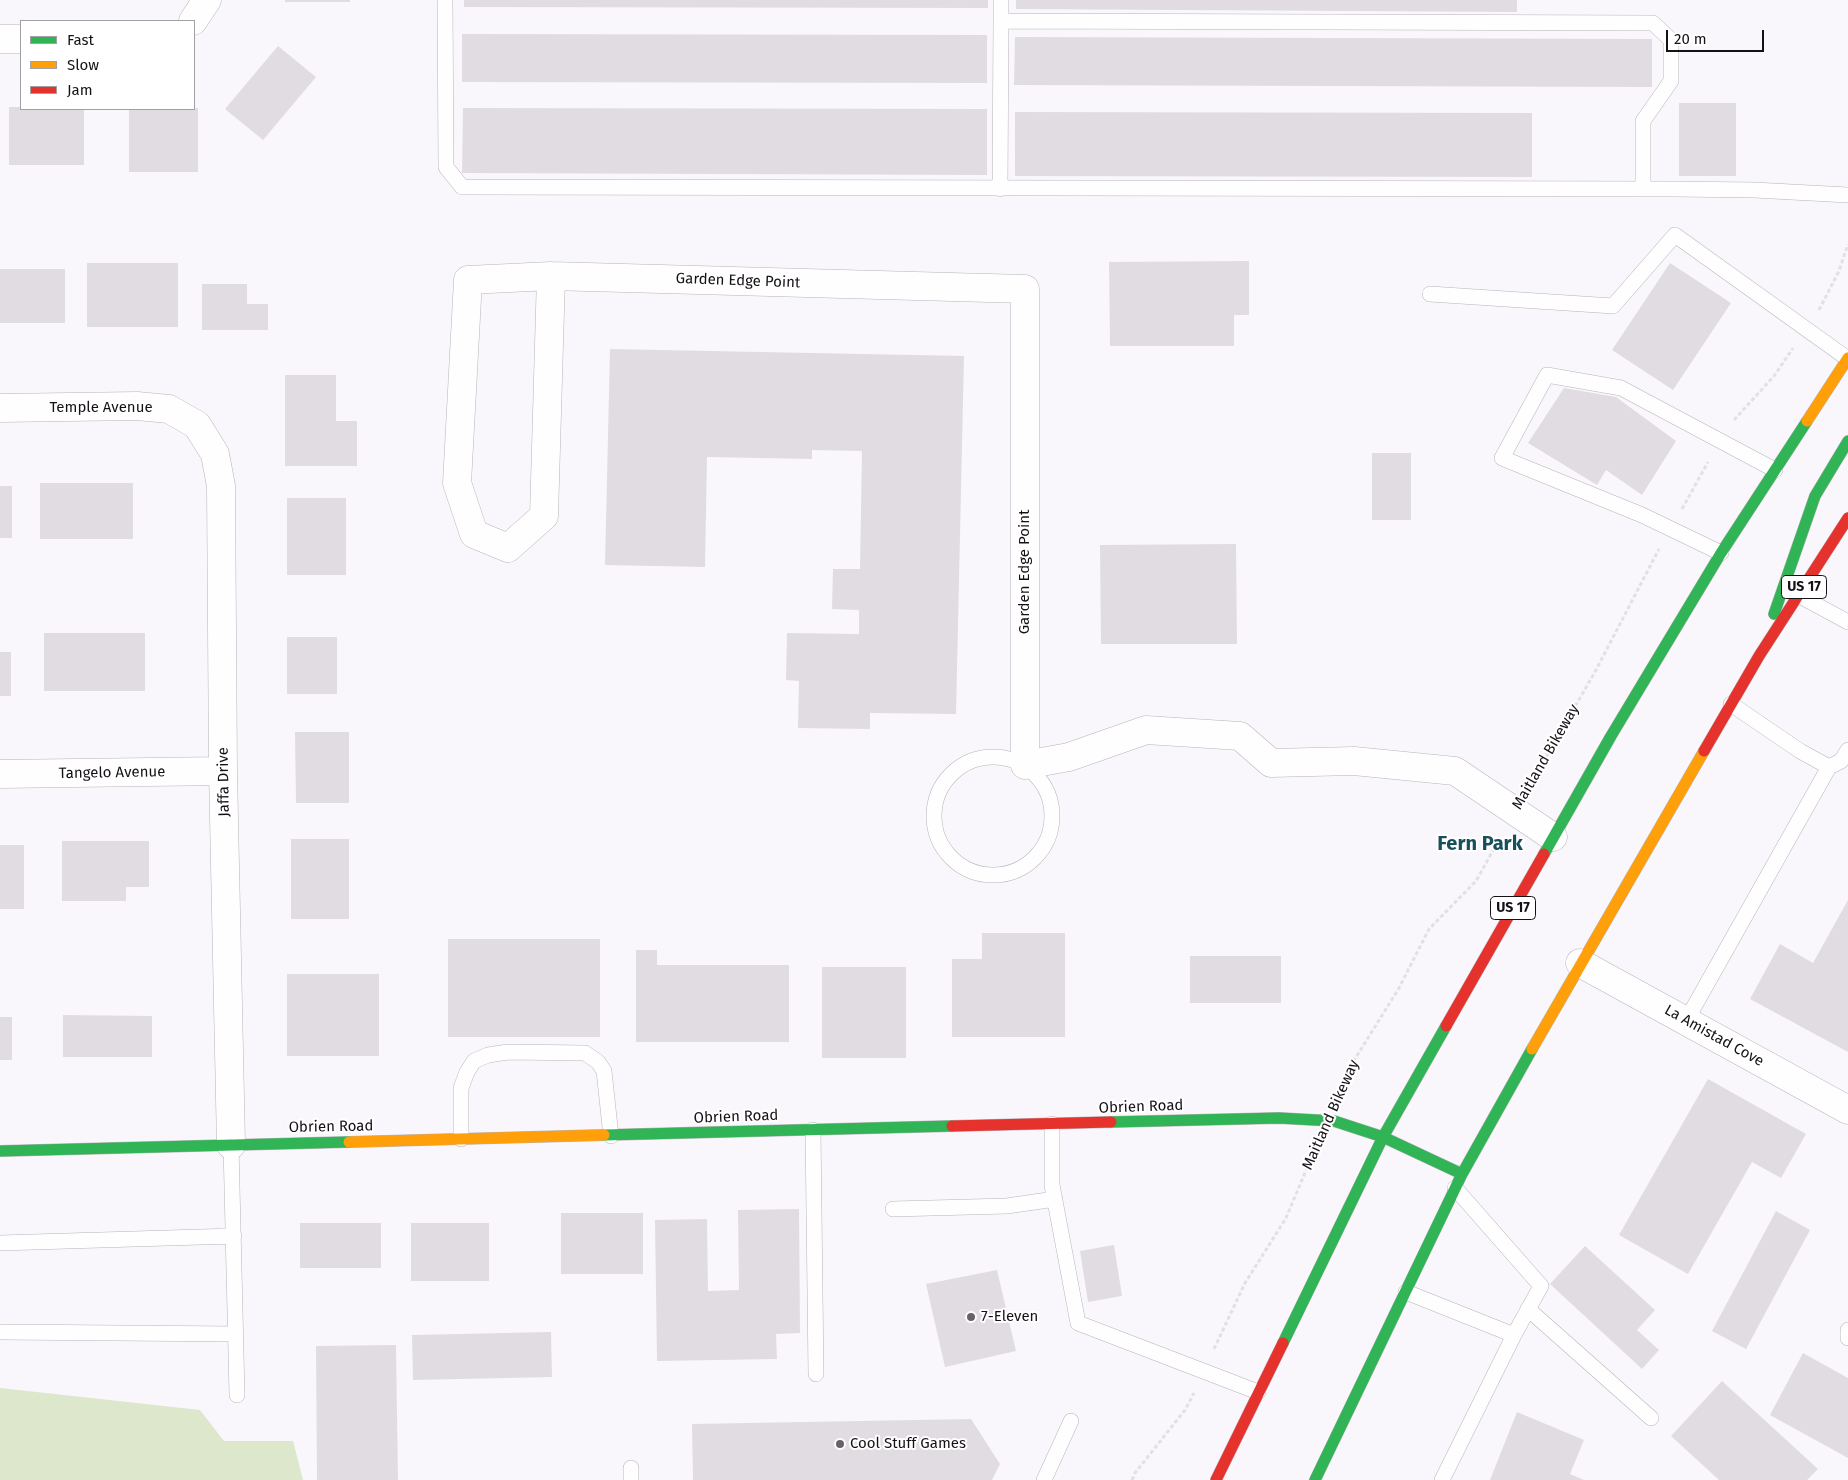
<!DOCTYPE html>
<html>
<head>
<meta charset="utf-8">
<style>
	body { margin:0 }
	#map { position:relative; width:1848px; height:1480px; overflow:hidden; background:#faf7fc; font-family:"Fira Sans",sans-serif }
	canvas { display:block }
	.legend { position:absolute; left:20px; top:20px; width:175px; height:90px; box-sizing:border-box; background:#fff; border:1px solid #a2a0a2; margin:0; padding:6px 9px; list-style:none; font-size:15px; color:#161117 }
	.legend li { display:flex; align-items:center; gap:10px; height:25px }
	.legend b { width:25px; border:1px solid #a2a0a2 }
	.scale { position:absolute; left:1666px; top:30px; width:98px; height:22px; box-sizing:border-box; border:2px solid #161117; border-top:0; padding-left:6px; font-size:15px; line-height:18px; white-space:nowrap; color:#161117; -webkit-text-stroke:4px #fff; paint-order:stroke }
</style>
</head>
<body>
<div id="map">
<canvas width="1848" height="1480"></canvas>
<ul class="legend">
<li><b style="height:6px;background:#30b455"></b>Fast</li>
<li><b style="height:6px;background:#ff9f0a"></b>Slow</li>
<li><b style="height:6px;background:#e5322d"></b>Jam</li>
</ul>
<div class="scale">20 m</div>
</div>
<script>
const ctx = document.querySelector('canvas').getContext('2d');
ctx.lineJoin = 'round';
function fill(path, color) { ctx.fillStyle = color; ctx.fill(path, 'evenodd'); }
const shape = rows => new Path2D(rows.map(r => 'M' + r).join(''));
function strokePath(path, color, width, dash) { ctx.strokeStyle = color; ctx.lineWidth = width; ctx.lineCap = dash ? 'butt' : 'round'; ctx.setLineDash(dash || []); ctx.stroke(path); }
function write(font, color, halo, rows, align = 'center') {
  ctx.font = font + ' "Fira Sans",sans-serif'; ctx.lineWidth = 4; ctx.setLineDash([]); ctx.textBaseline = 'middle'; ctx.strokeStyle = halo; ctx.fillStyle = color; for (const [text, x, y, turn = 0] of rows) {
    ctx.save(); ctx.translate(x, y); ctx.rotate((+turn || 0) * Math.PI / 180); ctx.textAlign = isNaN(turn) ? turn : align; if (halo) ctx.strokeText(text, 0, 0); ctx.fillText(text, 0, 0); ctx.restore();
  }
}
fill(shape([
	[0,1388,200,1410,224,1441,293,1441,303,1480,0,1480]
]), '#dce7cc');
fill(shape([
	[285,0,350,0,350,2,285,2],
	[464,0,988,0,988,8,464,7],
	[1016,0,1517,0,1517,12,1016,9],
	[462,34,987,35,987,83,462,82],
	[1015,37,1652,39,1652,87,1014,85],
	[278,46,316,77,263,140,225,109],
	[1679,103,1736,103,1736,176,1679,176],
	[9,107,21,107,21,109,84,109,84,165,9,165],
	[194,108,198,108,198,172,129,172,129,109],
	[463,108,987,109,987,175,462,173],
	[1015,112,1532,113,1532,177,1015,176],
	[1249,261,1249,315,1234,315,1234,346,1110,346,1109,262],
	[87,263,178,263,178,327,87,327],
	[1670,263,1731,303,1673,390,1612,350],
	[0,269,65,269,65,323,0,323],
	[202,284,247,284,247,304,268,304,268,330,202,330],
	[610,349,964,356,956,714,870,713,870,729,798,728,799,681,786,680,787,633,859,634,859,610,832,609,833,569,860,569,862,451,812,450,812,459,707,457,705,567,605,565],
	[285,375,336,375,336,421,357,421,357,466,285,466],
	[1564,388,1616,397,1676,441,1642,495,1606,470,1597,485,1528,443],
	[1372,453,1411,453,1411,520,1372,520],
	[40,483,133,483,133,539,40,539],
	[0,486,12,486,12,538,0,538],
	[287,498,346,498,346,575,287,575],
	[1236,544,1237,644,1101,644,1100,545],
	[44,633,145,633,145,691,44,691],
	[287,637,337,637,337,694,287,694],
	[0,652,11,652,11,696,0,696],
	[295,732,349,732,349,803,296,803],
	[291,839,349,839,349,919,291,919],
	[62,841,149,841,149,887,126,887,126,901,62,901],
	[0,845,24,845,24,909,0,909],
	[1848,900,1848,1052,1750,999,1780,944,1813,963],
	[982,933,1065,933,1065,1037,952,1037,952,959,982,959],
	[448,939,600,939,600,1037,448,1037],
	[636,950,657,950,657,965,789,965,789,1042,636,1042],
	[1190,956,1281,956,1281,1003,1190,1003],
	[822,967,906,967,906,1058,822,1058],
	[287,974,379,974,379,1056,287,1056],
	[63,1015,152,1016,152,1057,63,1057],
	[0,1017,12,1017,12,1060,0,1060],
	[1708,1079,1806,1134,1781,1178,1752,1162,1688,1274,1619,1235],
	[799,1209,800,1333,776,1334,777,1359,657,1361,655,1220,707,1219,708,1291,739,1290,738,1210],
	[1776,1211,1810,1230,1746,1349,1712,1331],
	[561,1213,643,1213,643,1274,561,1274],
	[300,1223,381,1223,381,1268,300,1268],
	[411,1223,489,1223,489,1281,411,1281],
	[1114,1245,1122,1296,1088,1302,1080,1251],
	[1585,1246,1655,1310,1637,1330,1659,1350,1642,1369,1550,1284],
	[997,1270,1016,1351,945,1367,926,1284],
	[551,1332,552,1377,413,1380,412,1335],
	[396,1345,398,1480,317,1480,316,1346],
	[1803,1353,1848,1378,1848,1458,1770,1415],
	[1722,1381,1818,1469,1807,1480,1719,1480,1671,1436],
	[1517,1412,1584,1440,1570,1474,1584,1480,1490,1480],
	[971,1419,1000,1464,992,1480,693,1480,692,1424]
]), '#e0dce2');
const lane = shape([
	[445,0,446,167,462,187,1675,189,1754,190,1848,195],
	[1001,0,1001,21,1653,23,1671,40,1671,81,1643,121,1643,189],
	[1000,189,1001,21],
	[1430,294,1613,306,1675,235,1848,359],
	[1721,553,1642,515,1502,458,1547,375,1621,388,1775,470],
	[1798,595,1848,622],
	[1731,704,1800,751,1829,767,1841,761,1848,750],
	'934 816a59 59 0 1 1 118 0a59 59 0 1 1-118 0Z',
	[1686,1021,1829,767],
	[1052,1124,1052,1185,1078,1323,1258,1392],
	[813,1130,816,1374],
	[461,1139,461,1088,467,1072,474,1061,488,1055,508,1052,585,1053,598,1062,604,1071,611,1136],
	[231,1145,237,1395],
	[1455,1188,1541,1286,1514,1335],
	[893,1209,1007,1206,1055,1199],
	[0,1243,234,1236],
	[1406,1292,1514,1335,1442,1480],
	[1528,1309,1651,1418],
	[1848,1330,1848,1338],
	[0,1332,236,1334],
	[631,1468,631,1480],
	[1044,1480,1071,1421]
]);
const street = shape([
	[193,21,207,0],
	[0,39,21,39],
	[551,276,544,516,508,548,474,534,457,483,468,280,551,276,1025,289,1025,765,1069,757,1146,730,1240,736,1271,763,1354,761,1455,771,1553,837],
	[0,408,137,406,169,409,197,425,215,454,221,486,223,771,231,1145],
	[0,774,223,771],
	[1580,963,1848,1110]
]);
const fast = shape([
	[1774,614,1815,496,1848,441],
	[1544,854,1611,736,1721,553,1807,421],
	[1111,1122,1279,1118,1334,1121,1383,1137,1462,1174],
	[604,1135,952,1126],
	[0,1151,349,1142],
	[1283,1343,1383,1137,1446,1026],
	[1315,1480,1462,1174,1532,1049]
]);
const slow = shape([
	[1807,421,1848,358],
	[1532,1049,1704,751],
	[349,1142,604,1135]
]);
const jam = shape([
	[1704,751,1759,656,1848,518],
	[1446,1026,1544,854],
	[952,1126,1111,1122],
	[1216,1480,1283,1343]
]);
strokePath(lane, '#b7b4b9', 16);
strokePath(street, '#b7b4b9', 29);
strokePath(fast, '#b7b4b9', 12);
strokePath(slow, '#b7b4b9', 12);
strokePath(jam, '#b7b4b9', 12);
strokePath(shape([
	[1819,310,1839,271,1848,244],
	[1734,420,1774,376,1793,348],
	[1682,509,1708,462],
	[1530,785,1596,670,1659,549],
	[1340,1091,1350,1067,1399,988,1429,929,1476,881,1500,838],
	[1214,1349,1245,1283,1286,1218,1315,1149],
	[1132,1480,1135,1473,1185,1410,1194,1393]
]), '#e1e0e2', 3, [4, 2.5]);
strokePath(lane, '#fefeff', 15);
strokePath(street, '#fefeff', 28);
strokePath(fast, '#30b455', 11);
strokePath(slow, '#ff9f0a', 11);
strokePath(jam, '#e5322d', 11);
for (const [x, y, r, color] of [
	[971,1317,5,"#666267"],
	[840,1444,5,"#666267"]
]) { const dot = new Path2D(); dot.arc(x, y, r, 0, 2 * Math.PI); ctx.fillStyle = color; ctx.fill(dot); strokePath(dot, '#fff', 2); }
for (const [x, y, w] of [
	[1804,587,45],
	[1513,908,45]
]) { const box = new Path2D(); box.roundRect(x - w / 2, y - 11.5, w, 23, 4); ctx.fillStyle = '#fff'; ctx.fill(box); strokePath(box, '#161117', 1); }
write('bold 14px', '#161117', null, [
	["US 17",1804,587],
	["US 17",1513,908]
]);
write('15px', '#161117', '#fff', [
	["Garden Edge Point",738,281,2],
	["Temple Avenue",101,408],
	["Garden Edge Point",1025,572,-90],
	["Maitland Bikeway",1546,757,-60],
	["Tangelo Avenue",112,773,-1],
	["Jaffa Drive",224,782,-91],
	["La Amistad Cove",1714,1036,29],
	["Obrien Road",1141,1107,-2],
	["Maitland Bikeway",1331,1115,-66],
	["Obrien Road",736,1117,-2],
	["Obrien Road",331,1127,-1]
]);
write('15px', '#161117', '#fff', [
	["7-Eleven",981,1317],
	["Cool Stuff Games",850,1444]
], 'left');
write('bold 20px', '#16505a', '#fff', [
	["Fern Park",1480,844]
]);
</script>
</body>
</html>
